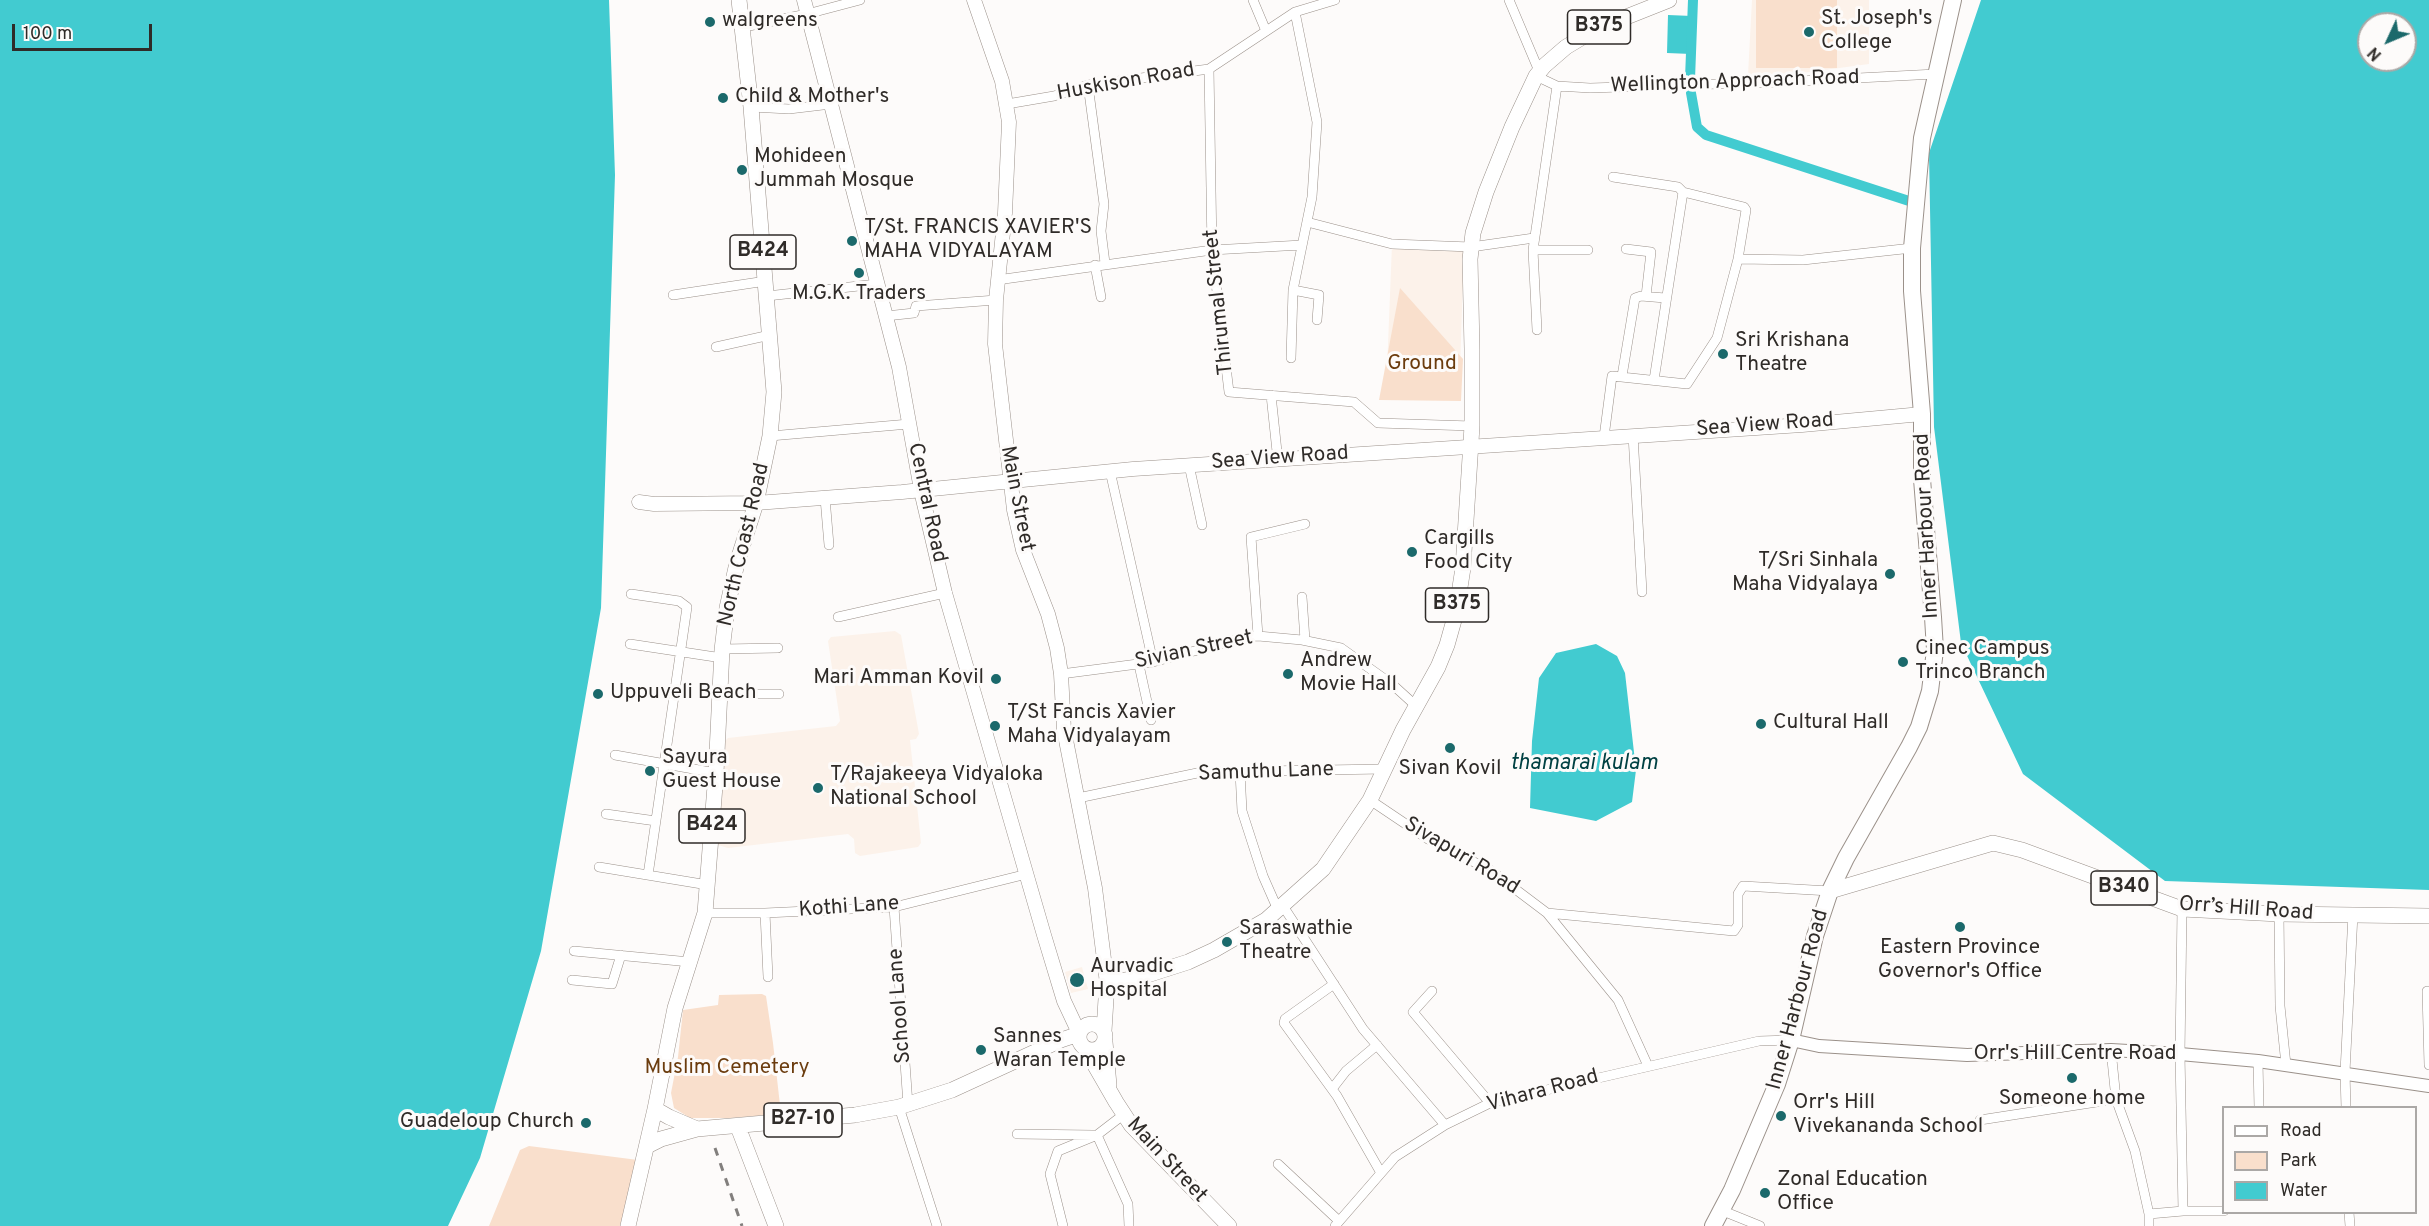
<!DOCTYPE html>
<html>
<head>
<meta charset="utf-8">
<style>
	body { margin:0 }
	#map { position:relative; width:2429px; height:1226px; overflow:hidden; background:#fdfbfa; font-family:Overpass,sans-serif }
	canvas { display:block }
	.legend { position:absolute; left:2222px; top:1106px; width:195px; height:108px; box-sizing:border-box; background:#fdfbfa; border:2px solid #aba8a6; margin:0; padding:8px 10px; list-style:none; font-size:18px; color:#2f2b28 }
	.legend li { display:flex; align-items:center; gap:12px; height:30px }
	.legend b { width:30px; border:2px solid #aba8a6 }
	.north { position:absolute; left:2357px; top:12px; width:60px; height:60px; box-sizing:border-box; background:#fdfbfa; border:2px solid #aba8a6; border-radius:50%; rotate:226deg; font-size:16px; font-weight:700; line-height:24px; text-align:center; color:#2f2b28 }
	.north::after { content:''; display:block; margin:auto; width:21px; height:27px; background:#1b696b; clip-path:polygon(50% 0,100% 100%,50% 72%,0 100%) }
	.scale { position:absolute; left:12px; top:24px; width:140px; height:27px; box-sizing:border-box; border:3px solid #2f2b28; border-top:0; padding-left:8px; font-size:18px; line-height:21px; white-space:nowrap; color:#2f2b28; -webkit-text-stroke:4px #fdfbfa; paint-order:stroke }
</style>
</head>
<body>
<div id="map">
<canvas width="2429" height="1226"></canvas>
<ul class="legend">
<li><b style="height:8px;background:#fff"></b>Road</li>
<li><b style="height:16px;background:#f9dfcc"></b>Park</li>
<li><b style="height:16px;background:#42cbd0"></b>Water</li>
</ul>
<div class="north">N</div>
<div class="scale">100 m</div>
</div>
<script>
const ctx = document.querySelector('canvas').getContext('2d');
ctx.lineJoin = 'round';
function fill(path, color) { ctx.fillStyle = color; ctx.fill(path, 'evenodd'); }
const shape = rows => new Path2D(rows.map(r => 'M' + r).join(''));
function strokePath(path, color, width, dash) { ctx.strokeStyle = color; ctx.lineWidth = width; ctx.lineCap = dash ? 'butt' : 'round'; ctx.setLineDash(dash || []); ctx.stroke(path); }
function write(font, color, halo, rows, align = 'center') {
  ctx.font = font + ' Overpass,sans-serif'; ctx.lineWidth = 6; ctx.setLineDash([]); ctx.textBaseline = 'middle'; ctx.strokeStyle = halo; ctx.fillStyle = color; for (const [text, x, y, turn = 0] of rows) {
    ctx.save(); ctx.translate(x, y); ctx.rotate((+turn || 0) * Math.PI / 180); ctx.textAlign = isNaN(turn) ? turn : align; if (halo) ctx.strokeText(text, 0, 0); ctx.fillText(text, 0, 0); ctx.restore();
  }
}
fill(shape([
	[1752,0,1869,0,1869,64,1802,73,1748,75],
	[1392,244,1464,250,1459,398,1386,395],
	[895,631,901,635,919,734,916,739,910,740,921,843,918,847,860,856,855,853,854,839,848,834,728,848,718,845,724,742,728,738,836,726,840,721,828,641,831,637],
	[1082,967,1088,989,1071,993,1065,972]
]), '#fcf2ea');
fill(shape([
	[1756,0,1837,0,1837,68,1756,68],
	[1400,288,1463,359,1461,401,1379,400],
	[762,994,766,996,773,1043,781,1114,730,1118,690,1118,674,1108,671,1093,678,1057,683,1010,718,1005,719,995],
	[529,1146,638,1160,620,1226,489,1226,520,1150]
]), '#f9dfcc');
fill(shape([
	[0,0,609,0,615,175,601,608,541,951,480,1158,448,1226,0,1226],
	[1981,0,2429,0,2429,890,2165,881,2023,774,1961,643,1934,427,1929,153],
	[2369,24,2405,24,2405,60,2369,60],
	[1668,15,1692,16,1691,54,1667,53],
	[1596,644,1617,656,1625,673,1636,770,1632,802,1596,821,1530,808,1532,741,1539,678,1556,653]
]), '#42cbd0');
strokePath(shape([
	[1690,79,1693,0],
	[1691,93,1697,127,1706,135,1909,201]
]), '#42cbd0', 10);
const minor = shape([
	[1253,0,1266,31],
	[1509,0,1539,71],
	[744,27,807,14,860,0],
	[1209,69,1212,250,1229,392,1354,402,1378,423,1472,426],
	[1536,76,1557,86,1590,88,1780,82,1936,74],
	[1088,85,1104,204,1101,231,1105,263],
	[1007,104,1054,96,1088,85,1209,69,1295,12,1335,0],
	[751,107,789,109,831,104],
	[1613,177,1678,187,1683,192,1744,207,1746,210,1738,259],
	[1307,222,1392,244,1471,247,1534,238],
	[1626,249,1651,252,1646,296],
	[1533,250,1588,250],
	[1095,265,1101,297],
	[997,280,1212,250,1302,245],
	[1293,290,1319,295,1317,320],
	[673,295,766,281],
	[767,296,877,284],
	[886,316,914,313,916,306,996,300],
	[1537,330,1533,250,1557,86],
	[716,347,770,335],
	[1291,358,1293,290,1312,197,1317,122,1295,12],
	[1622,376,1635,298,1641,296,1665,298],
	[1654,380,1683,192],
	[1271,395,1278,461],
	[1633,435,1642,592],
	[770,436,909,424],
	[1604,437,1612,376,1687,384,1717,338,1738,259,1803,260,1912,248],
	[1189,465,1202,525],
	[1110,471,1153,662],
	[825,498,829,545],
	[631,594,679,601,687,607,648,875],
	[1302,597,1305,640],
	[838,617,945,593],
	[1258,636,1251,537,1305,524],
	[630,644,722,658],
	[723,649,778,648],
	[1139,665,1151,720],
	[1061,674,1153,662,1247,637,1258,636,1302,640,1341,648,1393,685,1415,705],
	[719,694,779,694],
	[615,755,716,773],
	[1240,772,1242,811,1263,876,1278,910],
	[1078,798,1202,772,1384,769],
	[1370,800,1428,839,1490,870,1547,913,1618,1000,1648,1066],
	[606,814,656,821],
	[599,867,708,885],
	[1283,906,1363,1029,1445,1125],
	[894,907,908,1105],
	[2182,909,2180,1054,2183,1211],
	[705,913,765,913,894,907,1027,874],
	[765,913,768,977],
	[1547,913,1734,931,1738,925,1738,894,1743,886,1830,891],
	[2279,914,2280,1006,2286,1065],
	[574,951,690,962],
	[572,980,612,984,621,955],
	[1334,984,1285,1019,1284,1023,1337,1096,1381,1173],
	[1432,991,1413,1012,1490,1103],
	[2427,991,2429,1065],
	[2111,1050,2116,1099,2135,1151,2149,1214,2149,1226],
	[2258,1061,2259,1108],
	[1332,1089,1346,1071,1377,1045],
	[899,1107,937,1226],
	[2346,1108,2345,1072,2353,914],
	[1123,1115,1097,1135,1128,1204,1129,1226],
	[1980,1120,2116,1099],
	[1017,1134,1093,1135],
	[1278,1164,1339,1221],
	[1723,1211,1760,1226],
	[2349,1212,2350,1226],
	[2149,1214,2183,1211,2224,1211],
	[1063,1226,1050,1174,1058,1151,1097,1135],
	[1335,1226,1395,1157,1445,1125,1490,1103,1759,1041,1791,1040]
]);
const tertiary = shape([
	[1791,1040,1819,1046,1967,1055,2111,1050,2180,1054,2258,1061,2429,1086]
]);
const secondary = shape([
	[804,0,899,367,922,495,945,593,1044,935,1064,1001,1079,1033],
	[974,0,1002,81,1009,122,1005,213,996,300,995,344,1014,510,1023,550,1048,614,1057,648,1061,674,1064,730,1095,888,1107,983],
	[639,502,654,504,756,503,902,492,1133,469,1802,425,1922,414]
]);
const primary = shape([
	[1830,891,1993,843,2022,850,2182,909,2279,914,2429,916],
	[1107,983,1138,978,1188,962,1214,950,1266,920,1323,869,1370,800,1403,730,1438,667,1447,645,1456,613,1463,568,1472,426,1472,349,1470,259,1473,233,1486,192,1512,127,1536,76,1544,66,1566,47,1596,29,1669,0],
	'1079 1037a13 13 0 1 1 26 0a13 13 0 1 1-26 0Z',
	[1104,1031,1107,983],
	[1105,1042,1109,1085],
	[1086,1050,1116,1102,1131,1125,1229,1226],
	[655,1109,669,1117,697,1129],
	[738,1127,776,1226],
	[647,1146,661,1139,697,1129,855,1115,899,1107,952,1090,1061,1040,1079,1034],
	[628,1226,655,1109,675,1008,705,913,716,773,722,650,727,608,737,563,756,503,770,436,774,392,751,107,739,0]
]);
const trunk = shape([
	[1713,1226,1732,1190,1777,1084,1791,1040,1815,936,1830,891,1846,858,1909,747,1919,727,1930,691,1935,650,1933,617,1922,479,1922,414,1912,291,1912,248,1922,138,1953,0]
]);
strokePath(minor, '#9b918a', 10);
strokePath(tertiary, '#9b918a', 14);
strokePath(secondary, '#9b918a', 15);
strokePath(primary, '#9b918a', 16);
strokePath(trunk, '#9b918a', 18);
strokePath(minor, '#fff', 9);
strokePath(tertiary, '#fff', 12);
strokePath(secondary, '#fff', 14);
strokePath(primary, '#fff', 15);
strokePath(trunk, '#fff', 16);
strokePath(shape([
	[715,1148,742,1226]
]), '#827f7d', 3, [8, 8]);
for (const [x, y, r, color] of [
	[710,22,6,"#1b696b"],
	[1809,32,6,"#1b696b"],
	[723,98,6,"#1b696b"],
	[742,170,6,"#1b696b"],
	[852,241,6,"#1b696b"],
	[859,273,6,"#1b696b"],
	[1723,354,6,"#1b696b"],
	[1412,552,6,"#1b696b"],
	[1890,574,6,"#1b696b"],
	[1903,662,6,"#1b696b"],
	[1288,674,6,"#1b696b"],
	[996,679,6,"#1b696b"],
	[598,694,6,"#1b696b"],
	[1761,724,6,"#1b696b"],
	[995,726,6,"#1b696b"],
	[1450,748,6,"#1b696b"],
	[650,771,6,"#1b696b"],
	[818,788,6,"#1b696b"],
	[1960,927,6,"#1b696b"],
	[1227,942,6,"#1b696b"],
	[1077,980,8,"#1b696b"],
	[981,1050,6,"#1b696b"],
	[2072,1078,6,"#1b696b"],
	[1781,1116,6,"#1b696b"],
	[586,1123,6,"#1b696b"],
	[1765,1193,6,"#1b696b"]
]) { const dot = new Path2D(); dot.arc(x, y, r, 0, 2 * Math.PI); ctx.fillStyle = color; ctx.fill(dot); strokePath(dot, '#fdfbfa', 2); }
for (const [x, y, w] of [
	[1599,27,63],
	[763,252,66],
	[1457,605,63],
	[712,826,66],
	[2124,888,66],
	[803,1120,78]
]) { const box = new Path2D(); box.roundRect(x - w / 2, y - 17, w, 34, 4.5); ctx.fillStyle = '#fdfbfa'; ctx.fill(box); strokePath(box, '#2f2b28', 1.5); }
write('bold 20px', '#2f2b28', null, [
	["B375",1599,27],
	["B424",763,252],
	["B375",1457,605],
	["B424",712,826],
	["B340",2124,888],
	["B27-10",803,1120]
]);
write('21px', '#2f2b28', '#fdfbfa', [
	["St. Joseph's",1821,20],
	["College",1821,44],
	["walgreens",722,22],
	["Child & Mother's",735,98],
	["Mohideen",754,158],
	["Jummah Mosque",754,182],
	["T/St. FRANCIS XAVIER'S",864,229],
	["MAHA VIDYALAYAM",864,253],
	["M.G.K. Traders",859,295,"center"],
	["Sri Krishana",1735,342],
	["Theatre",1735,366],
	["Cargills",1424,540],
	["Food City",1424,564],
	["T/Sri Sinhala",1878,562,"right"],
	["Maha Vidyalaya",1878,586,"right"],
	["Cinec Campus",1915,650],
	["Trinco Branch",1915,674],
	["Andrew",1300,662],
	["Movie Hall",1300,686],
	["Mari Amman Kovil",984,679,"right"],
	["Uppuveli Beach",610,694],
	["T/St Fancis Xavier",1007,714],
	["Maha Vidyalayam",1007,738],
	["Cultural Hall",1773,724],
	["Sayura",662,759],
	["Guest House",662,783],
	["Sivan Kovil",1450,770,"center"],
	["T/Rajakeeya Vidyaloka",830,776],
	["National School",830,800],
	["Saraswathie",1239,930],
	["Theatre",1239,954],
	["Eastern Province",1960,949,"center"],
	["Governor's Office",1960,973,"center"],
	["Aurvadic",1090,968],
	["Hospital",1090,992],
	["Sannes",993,1038],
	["Waran Temple",993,1062],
	["Someone home",2072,1100,"center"],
	["Orr's Hill",1793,1104],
	["Vivekananda School",1793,1128],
	["Guadeloup Church",574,1123,"right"],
	["Zonal Education",1777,1181],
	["Office",1777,1205]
], 'left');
write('21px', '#2f2b28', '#fdfbfa', [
	["Huskison Road",1126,83,-10],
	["Wellington Approach Road",1735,83,-2],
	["Thirumal Street",1220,302,-96],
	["Sea View Road",1765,426,-4],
	["Sea View Road",1280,459,-4],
	["Main Street",1016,499,79],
	["Central Road",926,503,78],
	["Inner Harbour Road",1928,526,-93],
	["North Coast Road",745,545,-77],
	["Sivian Street",1194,651,-12],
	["Samuthu Lane",1266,773,-2],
	["Sivapuri Road",1461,857,31],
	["Kothi Lane",849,908,-4],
	["Orr’s Hill Road",2246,910,4],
	["Inner Harbour Road",1799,1000,-75],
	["School Lane",901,1006,-94],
	["Orr's Hill Centre Road",2075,1055],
	["Vihara Road",1543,1092,-15],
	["Main Street",1166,1161,47]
]);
write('21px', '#6b3c0e', '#fdfbfa', [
	["Ground",1422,365],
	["Muslim Cemetery",727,1069]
]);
write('italic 22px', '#004143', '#fdfbfa', [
	["thamarai kulam",1584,765]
]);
</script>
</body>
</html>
